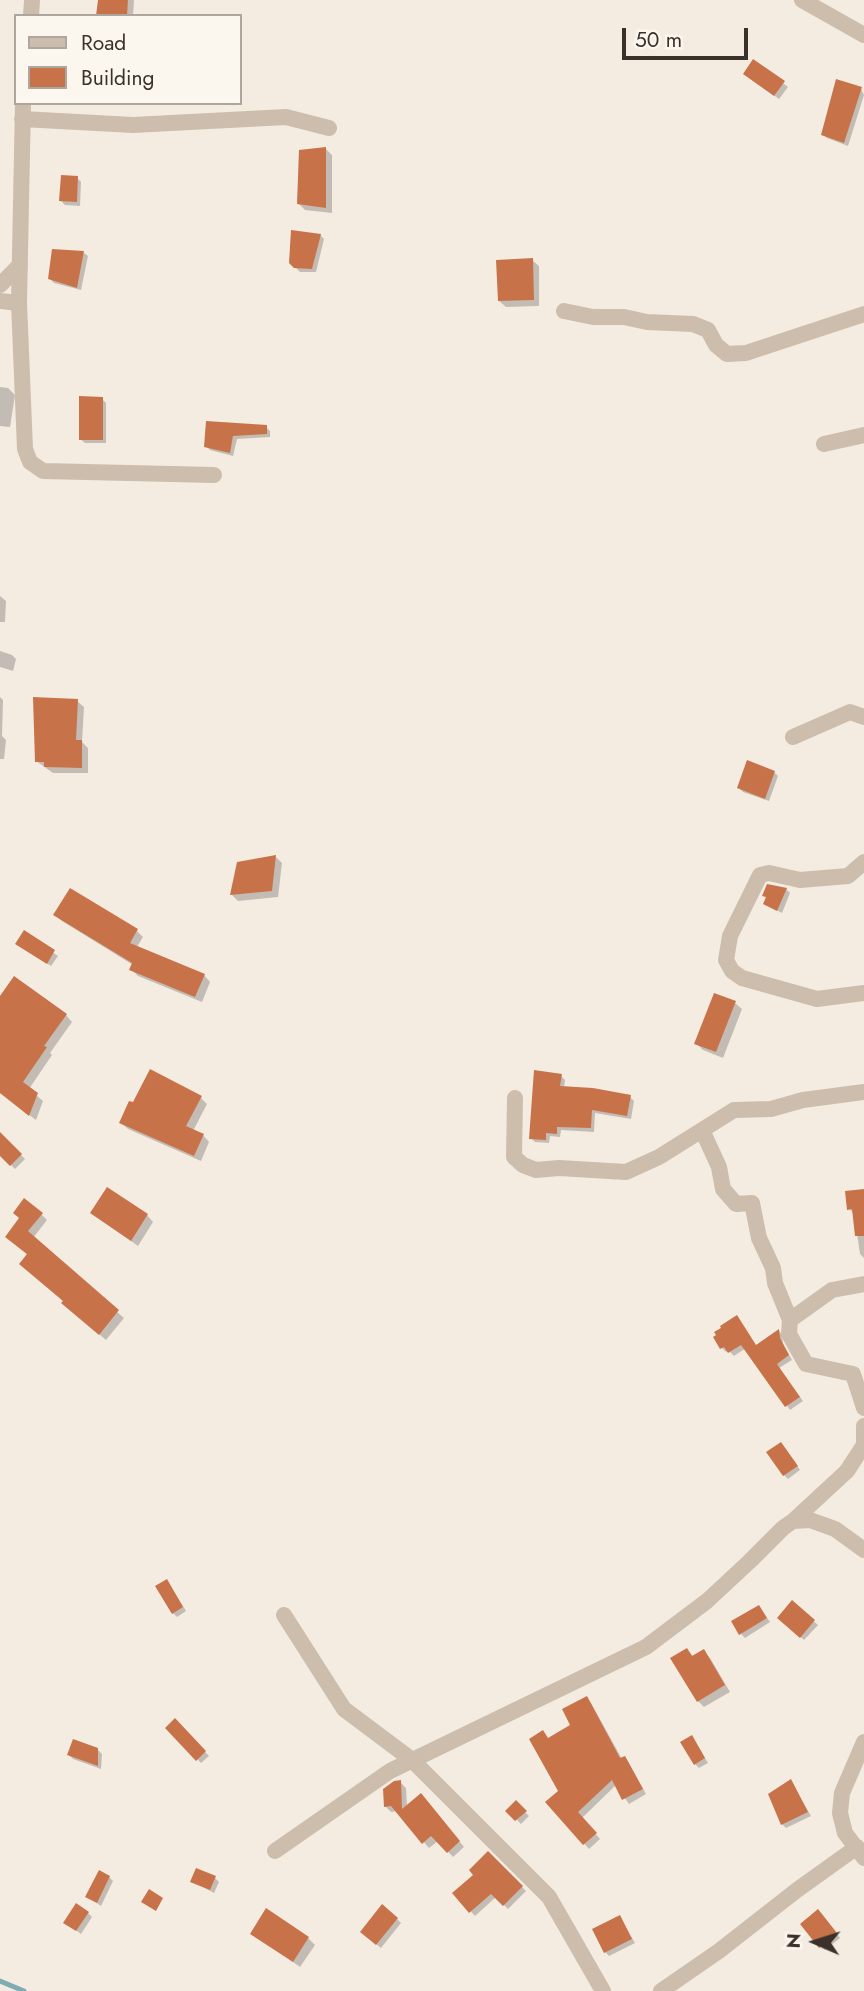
<!DOCTYPE html>
<html>
<head>
<meta charset="utf-8">
<style>
	body { margin:0 }
	#map { position:relative; width:864px; height:1991px; overflow:hidden; background:#f4ece1; font-family:Jost,sans-serif }
	canvas { display:block }
	.legend { position:absolute; left:14px; top:14px; width:228px; height:91px; box-sizing:border-box; background:#fbf6ee; border:2px solid #aea7a0; margin:0; padding:9px 12px; list-style:none; font-size:21px; color:#3b312b }
	.legend li { display:flex; align-items:center; gap:14px; height:35px }
	.legend b { width:35px; border:2px solid #aea7a0 }
	.north { position:absolute; left:780px; top:1907px; width:70px; height:70px; -webkit-text-stroke:5px #fbf6ee; paint-order:stroke; rotate:273deg; font-size:19px; font-weight:700; line-height:28px; text-align:center; color:#3b312b }
	.north::after { content:''; display:block; margin:auto; width:24px; height:32px; background:#3b312b; clip-path:polygon(50% 0,100% 100%,50% 72%,0 100%) }
	.scale { position:absolute; left:622px; top:28px; width:126px; height:32px; box-sizing:border-box; border:4px solid #3b312b; border-top:0; padding-left:9px; font-size:21px; line-height:24px; white-space:nowrap; color:#3b312b; -webkit-text-stroke:5px #fbf6ee; paint-order:stroke }
</style>
</head>
<body>
<div id="map">
<canvas width="864" height="1991"></canvas>
<ul class="legend">
<li><b style="height:9px;background:#cdbdac"></b>Road</li>
<li><b style="height:19px;background:#c8724a"></b>Building</li>
</ul>
<div class="north">N</div>
<div class="scale">50 m</div>
</div>
<script>
const ctx = document.querySelector('canvas').getContext('2d');
ctx.lineJoin = 'round';
function fill(path, color) { ctx.fillStyle = color; ctx.fill(path, 'evenodd'); }
const shape = rows => new Path2D(rows.map(r => 'M' + r).join(''));
function strokePath(path, color, width, dash) { ctx.strokeStyle = color; ctx.lineWidth = width; ctx.lineCap = dash ? 'butt' : 'round'; ctx.setLineDash(dash || []); ctx.stroke(path); }
fill(shape([
	[99,0,134,0,133,16,98,16],
	[754,61,788,87,779,99,749,77],
	[861,89,864,95,848,146,827,138,823,134],
	[326,149,332,155,332,213,305,210,299,204],
	[77,178,81,182,80,206,65,205,61,201],
	[320,235,324,239,316,272,300,272,291,263],
	[84,253,88,256,81,290,54,283,50,279],
	[532,260,539,266,539,306,506,307,499,301],
	[0,387,8,388,15,395,10,427,0,426],
	[102,399,106,403,106,443,85,443,80,439],
	[208,423,266,427,270,431,270,437,237,439,233,456,210,450,206,446],
	[0,596,6,601,5,622,0,622],
	[0,651,12,655,16,659,13,671,0,667],
	[0,697,3,700,2,736,6,740,4,759,0,759],
	[77,701,84,707,82,742,88,748,88,773,53,773,36,761],
	[774,772,778,776,769,801,743,792,739,788],
	[276,857,282,863,278,897,238,901,232,895],
	[786,889,790,893,782,913,765,904,767,899,764,895],
	[55,915,137,931,143,937,137,947,204,975,210,982,202,1002,138,976,131,969,133,965,62,921],
	[25,933,58,956,51,966,22,947],
	[715,995,735,1003,742,1009,723,1058,703,1050,696,1043],
	[0,1001,66,1015,72,1022,50,1053,52,1055,29,1089,43,1101,36,1120,0,1093],
	[561,1076,565,1080,564,1088,630,1097,634,1101,631,1119,595,1113,594,1132,561,1130,560,1137,550,1136,549,1143,535,1142,531,1138],
	[201,1098,207,1104,193,1131,203,1135,209,1142,201,1161,128,1129,121,1123],
	[0,1134,25,1159,15,1169,0,1154],
	[864,1191,864,1258,860,1254,854,1213,849,1209],
	[92,1213,147,1215,153,1222,138,1246],
	[41,1214,47,1220,33,1238,124,1318,106,1340,69,1309,28,1255,13,1243],
	[779,1331,782,1335,783,1344,792,1360,779,1368,803,1401,790,1410,746,1348,734,1356,728,1350,726,1352,722,1348,716,1338,757,1347],
	[785,1448,800,1470,788,1479,784,1475],
	[170,1585,186,1611,177,1617,173,1613],
	[792,1602,818,1625,804,1640,779,1618],
	[759,1607,770,1622,745,1638,741,1634],
	[687,1650,694,1657,704,1652,710,1658,730,1692,704,1707,698,1701],
	[587,1698,591,1703,622,1759,625,1758,629,1763,646,1794,629,1804,616,1785,582,1818,600,1839,589,1849,547,1802,560,1792,543,1732,549,1740,573,1726],
	[175,1721,209,1756,201,1763,168,1728],
	[695,1741,708,1763,699,1768,695,1764],
	[98,1750,102,1754,101,1769,73,1759,69,1755],
	[791,1781,811,1816,786,1828,782,1824],
	[400,1782,406,1788,407,1807,427,1801,464,1847,453,1857,438,1841,429,1848,397,1811,391,1812,385,1806],
	[516,1803,529,1816,521,1824,508,1811],
	[488,1853,526,1891,508,1909,496,1897,475,1916,454,1893,476,1875],
	[109,1877,113,1881,101,1906,88,1897],
	[215,1878,219,1882,214,1893,192,1881],
	[88,1913,92,1917,81,1934,66,1923],
	[822,1916,840,1938,825,1950,803,1925],
	[620,1917,635,1943,609,1956,605,1952],
	[397,1919,401,1923,381,1948,366,1936],
	[252,1933,308,1938,315,1945,300,1967]
]), '#0003');
strokePath(shape([
	[0,1981,24,1991]
]), '#7facb2', 5);
fill(shape([
	[98,0,128,0,127,16,96,16],
	[753,59,785,81,774,96,743,74],
	[836,79,862,87,844,143,821,135],
	[326,147,326,208,297,204,299,150],
	[61,175,78,176,77,202,59,201],
	[291,230,321,234,312,269,294,268,289,263],
	[52,249,84,251,77,288,48,279],
	[533,258,534,300,498,301,496,260],
	[79,396,103,397,103,440,79,440],
	[206,421,267,425,267,434,233,436,230,453,204,447],
	[33,697,78,699,76,740,82,740,82,768,44,767,44,762,35,762],
	[747,760,775,771,765,799,737,788],
	[276,855,272,891,230,895,237,862],
	[767,884,787,888,777,911,763,904,766,897,762,896],
	[70,888,138,929,130,943,205,974,195,997,129,970,132,963,53,915],
	[24,930,55,950,47,964,15,944],
	[14,976,67,1014,44,1046,47,1047,23,1082,38,1093,29,1116,0,1093,0,996],
	[714,993,736,1001,716,1052,694,1044],
	[150,1069,202,1096,186,1126,204,1134,194,1156,119,1123,129,1101,133,1102],
	[534,1070,562,1074,560,1086,593,1088,631,1095,627,1116,592,1110,591,1128,557,1127,557,1134,546,1133,546,1140,529,1139],
	[0,1132,22,1154,10,1166,0,1156],
	[107,1187,148,1214,131,1241,90,1213],
	[864,1189,864,1236,855,1236,852,1209,847,1210,845,1191],
	[24,1198,43,1213,28,1231,119,1310,99,1335,61,1303,63,1301,19,1264,27,1254,5,1237,19,1218,13,1213],
	[737,1315,756,1345,779,1329,780,1338,789,1355,777,1364,800,1397,785,1407,741,1345,728,1353,724,1347,720,1349,713,1337,716,1335,714,1332,721,1328,720,1326],
	[781,1442,798,1466,783,1476,766,1452],
	[167,1579,183,1607,172,1614,155,1586],
	[792,1600,815,1620,800,1638,777,1618],
	[759,1605,767,1618,739,1635,731,1621],
	[687,1648,692,1656,704,1649,725,1685,697,1702,670,1658],
	[587,1696,620,1758,625,1756,643,1789,622,1800,612,1780,578,1812,597,1833,583,1845,545,1802,558,1791,529,1739,543,1730,548,1738,570,1725,562,1709],
	[175,1718,206,1751,196,1761,165,1728],
	[692,1735,705,1758,694,1765,680,1742],
	[73,1739,98,1748,98,1766,67,1755],
	[791,1779,808,1812,781,1825,768,1794],
	[401,1780,402,1809,421,1793,460,1841,447,1853,431,1836,422,1844,391,1806,384,1807,383,1789,394,1781],
	[516,1800,527,1811,515,1821,505,1811],
	[488,1851,523,1886,503,1906,491,1894,469,1913,452,1893,473,1875,469,1870],
	[196,1868,216,1876,210,1890,190,1882],
	[99,1870,110,1876,97,1903,85,1897],
	[149,1889,163,1898,156,1911,141,1902],
	[76,1903,89,1912,76,1931,63,1923],
	[382,1904,398,1918,376,1945,360,1932],
	[266,1908,309,1937,293,1962,250,1934],
	[818,1909,837,1933,819,1948,800,1924],
	[620,1915,632,1939,604,1953,592,1929]
]), '#c8724a');
strokePath(shape([
	[802,0,864,35],
	[31,16,32,0],
	[22,119,133,125,286,117,329,128],
	[0,285,20,265],
	[0,301,19,303,23,103],
	[19,303,25,449,30,462,43,471,214,475],
	[564,311,593,317,624,317,647,322,693,324,708,330,716,345,727,354,746,353,864,314],
	[824,444,864,435],
	[793,737,850,712,864,717],
	[864,862,848,876,800,880,769,873,760,875,730,936,726,960,732,971,742,978,817,999,864,993],
	[515,1098,514,1157,523,1165,536,1170,559,1168,626,1172,659,1157,734,1110,771,1109,803,1100,864,1092],
	[702,1130,719,1167,723,1189,736,1204,752,1203,759,1238,773,1268,775,1283,790,1320],
	[864,1284,832,1290,790,1320,789,1334,806,1364,853,1374,864,1408],
	[793,1521,847,1471,864,1445,864,1426],
	[284,1615,344,1709,412,1760,549,1897,603,1991],
	[864,1742,842,1793,840,1813,845,1833,864,1858],
	[275,1851,390,1771,646,1647,707,1601,750,1561,783,1528,793,1521,810,1520,835,1529,864,1550],
	[661,1991,719,1951,797,1890,857,1847]
]), '#cdbdac', 16);
</script>
</body>
</html>
